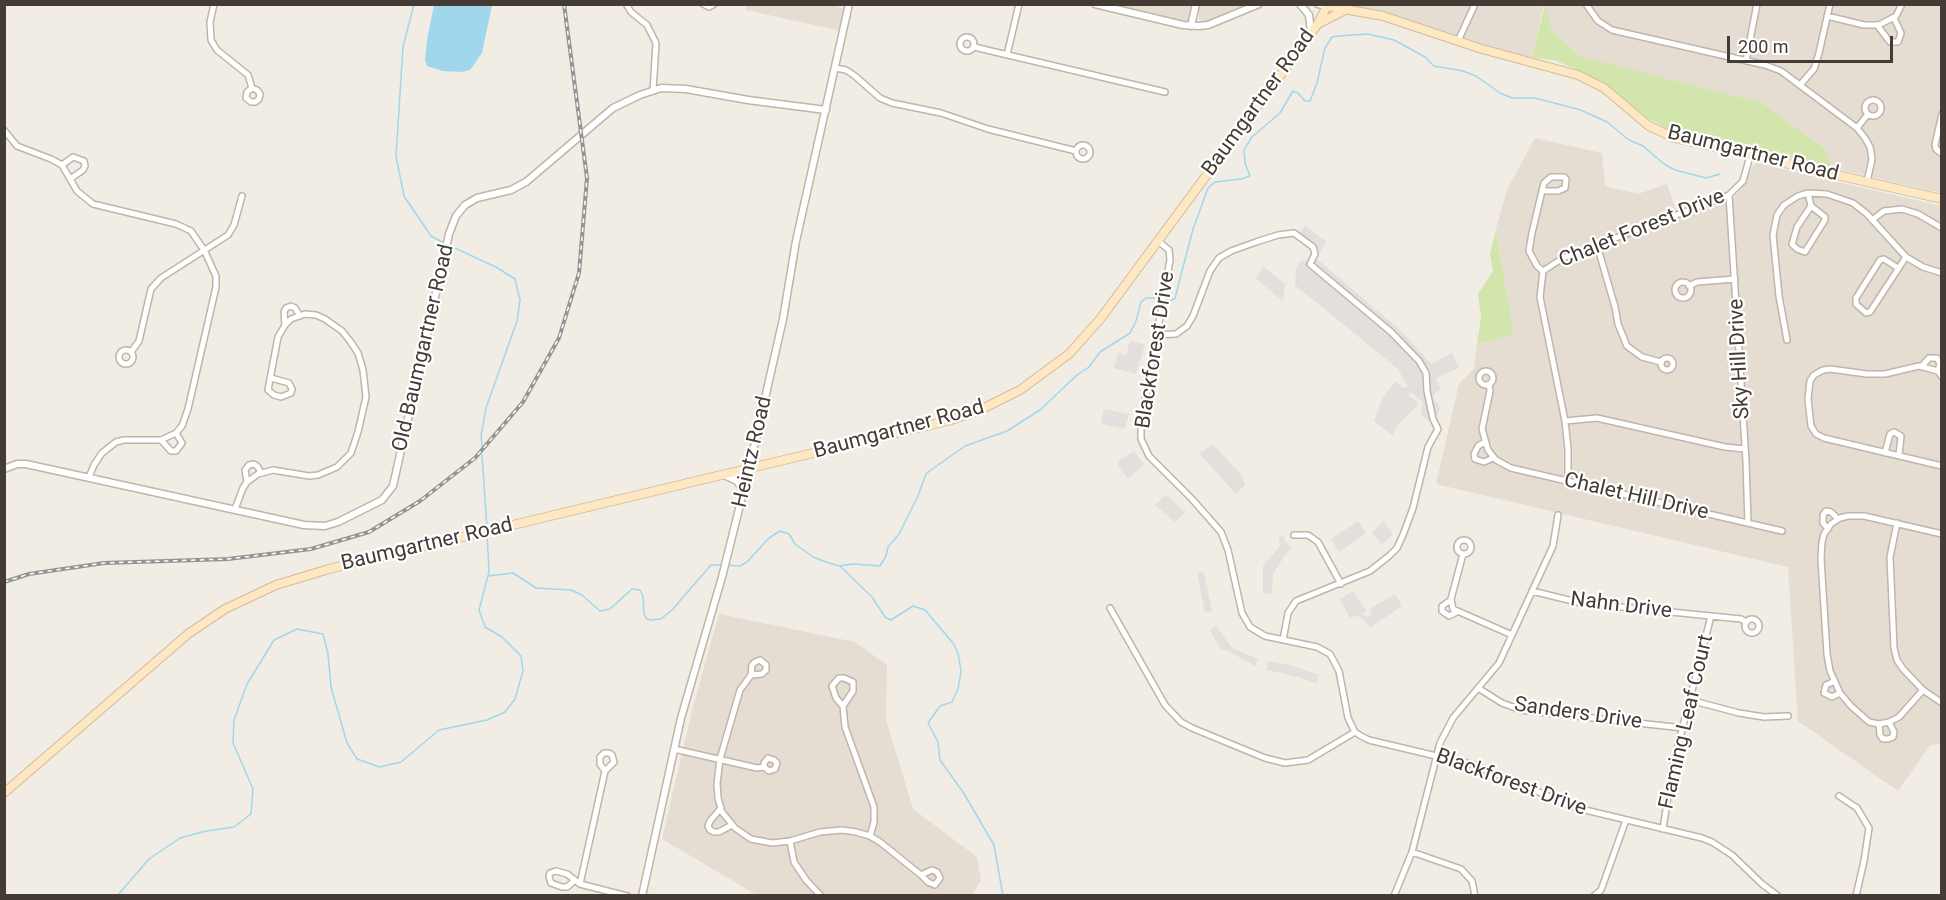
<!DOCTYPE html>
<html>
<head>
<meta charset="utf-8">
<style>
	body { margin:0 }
	#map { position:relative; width:1946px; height:900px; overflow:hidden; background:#f1ece4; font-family:Roboto,sans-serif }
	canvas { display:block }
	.frame { position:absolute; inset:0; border:6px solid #433b34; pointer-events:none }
	.scale { position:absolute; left:1727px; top:36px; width:166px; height:27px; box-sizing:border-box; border:3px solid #433b34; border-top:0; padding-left:8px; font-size:18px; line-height:21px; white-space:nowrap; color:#433b34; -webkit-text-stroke:4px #fff; paint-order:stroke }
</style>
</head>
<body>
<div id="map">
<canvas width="1946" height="900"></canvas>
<div class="frame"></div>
<div class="scale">200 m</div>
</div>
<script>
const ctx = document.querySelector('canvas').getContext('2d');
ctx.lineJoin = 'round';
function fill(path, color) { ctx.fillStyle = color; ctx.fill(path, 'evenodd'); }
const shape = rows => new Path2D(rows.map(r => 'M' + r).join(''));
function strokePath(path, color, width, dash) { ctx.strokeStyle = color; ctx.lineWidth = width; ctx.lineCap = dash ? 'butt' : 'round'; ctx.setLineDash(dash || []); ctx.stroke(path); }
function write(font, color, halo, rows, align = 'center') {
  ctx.font = font + ' Roboto,sans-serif'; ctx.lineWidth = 4.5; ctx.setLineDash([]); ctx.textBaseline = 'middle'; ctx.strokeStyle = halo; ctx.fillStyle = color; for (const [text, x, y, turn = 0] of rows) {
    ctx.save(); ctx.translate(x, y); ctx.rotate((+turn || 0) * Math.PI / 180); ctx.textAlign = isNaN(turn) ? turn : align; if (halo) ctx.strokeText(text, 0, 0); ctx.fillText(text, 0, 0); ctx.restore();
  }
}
fill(shape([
	[747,4,828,4,846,9,841,31,746,10],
	[1106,5,1194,5,1191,16,1188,21,1183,22],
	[1199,5,1254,5,1206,23,1199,20],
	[1332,5,1941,5,1941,193,1832,168,1825,149,1761,102,1579,56,1552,30,1544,5,1532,57,1485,47,1466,38,1390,14],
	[1535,138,1602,153,1605,186,1638,194,1667,184,1679,218,1725,203,1734,197,1742,188,1753,166,1757,163,1941,206,1941,744,1930,745,1898,791,1798,721,1788,567,1436,484,1459,384,1474,368,1477,344,1514,334,1496,229,1507,190],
	[719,614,855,642,887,665,886,720,913,809,977,857,981,880,972,895,757,895,662,839,692,711]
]), '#e5ddd2');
fill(shape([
	[1545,5,1552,30,1579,56,1761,102,1825,149,1832,168,1669,130,1646,117,1604,82,1557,61,1532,57],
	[1496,230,1514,334,1477,344,1481,318,1478,294,1493,271,1490,254]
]), '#d2e5ad');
fill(shape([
	[1305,226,1327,242,1317,255,1295,237],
	[1317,259,1402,332,1431,364,1452,353,1459,368,1436,378,1441,389,1435,393,1433,398,1439,405,1440,409,1436,418,1429,421,1421,415,1423,402,1411,392,1409,396,1419,403,1397,426,1393,436,1374,421,1383,397,1396,381,1403,388,1408,387,1398,369,1295,285,1296,268,1299,264,1303,260,1307,262],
	[1264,267,1285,284,1283,301,1255,278],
	[1130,341,1145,344,1136,374,1114,368,1118,353,1126,355],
	[1104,409,1129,414,1125,429,1101,424],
	[1212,444,1240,473,1245,485,1236,494,1200,454],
	[1134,451,1144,464,1128,479,1120,469,1117,462],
	[1166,495,1185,512,1175,522,1155,505],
	[1358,521,1366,533,1339,552,1331,539],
	[1383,521,1393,534,1382,544,1372,533],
	[1283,536,1285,541,1291,547,1273,573,1272,593,1263,594,1263,566,1280,546,1279,537],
	[1204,572,1212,612,1205,613,1197,573],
	[1353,591,1366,611,1362,614,1368,617,1372,614,1370,609,1395,594,1402,606,1371,627,1357,615,1350,618,1340,599],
	[1216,626,1232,648,1258,659,1255,666,1226,650,1222,651,1210,630],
	[1268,661,1293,666,1319,675,1316,683,1298,677,1267,670]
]), '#e2dfdc');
fill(shape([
	[434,5,492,5,482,53,470,70,462,72,442,71,427,66,425,60,427,40]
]), '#a1d7ed');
strokePath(shape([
	[414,4,403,47,396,156,404,196,431,236,444,243],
	[448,245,496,267,515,279,520,300,517,321,486,408,481,436,482,446],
	[1170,301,1175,298,1193,229,1208,188,1215,182,1241,179,1250,176,1245,163,1244,150,1252,137,1280,113,1293,91,1298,93,1305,101,1310,101,1317,83,1325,48,1332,37,1338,36,1368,34,1394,40,1425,57,1434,66,1463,71,1476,76,1500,93,1512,98,1535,98,1581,110,1607,122,1629,140,1643,146,1664,164,1675,170,1706,178,1720,174],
	[482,455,487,529],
	[726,565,740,566,747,562,769,538,780,531,789,534,795,544,813,557,826,562,839,566,853,564,880,566,886,556,888,547,899,534,918,496,926,474,931,470,965,446,1007,431,1040,410,1077,375,1089,367,1100,352,1130,333,1136,321,1141,302,1146,298,1155,298],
	[841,567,872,597,885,617,891,620,913,606,925,610,953,643,958,653,961,671,958,689,952,702,940,706,928,723,938,742,940,760,963,792,994,845,1003,896],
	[488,576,513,573,536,588,571,590,582,595,600,611,610,609,632,589,640,590,643,596,644,614,647,619,652,620,661,619,672,610,711,565,721,565],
	[117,896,149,859,180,838,206,831,234,827,251,814,253,789,233,743,234,720,247,684,274,640,297,629,323,634,328,654,331,687,347,743,357,759,380,767,401,762,439,730,487,720,505,712,515,699,523,671,521,656,502,637,485,627,479,610,489,572,487,534]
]), '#a1d7ed', 1.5);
const minor = shape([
	[214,4,210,22,211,40,217,50,248,75,252,88,257,90,260,94,259,99,255,102,251,102,246,98,247,92,252,88],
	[626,4,631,12,647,25,656,43,653,91],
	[703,4,709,7,714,4],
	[1586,4,1598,21,1612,30,1765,65,1781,71,1857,128,1865,138,1870,147,1872,159,1867,182],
	[1827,16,1864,25,1879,25,1896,16,1902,4],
	[1877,25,1890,42,1898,42,1901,33,1894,18],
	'960 44a7 7 0 1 1 14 0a7 7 0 1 1-14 0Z',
	[1458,41,1475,4],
	[974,47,1165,92],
	[1007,55,1019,4],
	[1746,61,1757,4],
	[835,68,846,70,855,76,880,98,892,103,941,113,988,129,1076,151],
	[1800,85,1814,69,1819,53,1830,4],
	'1865 108a8 8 0 1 1 16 0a8 8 0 1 1-16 0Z',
	[1942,114,1935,145,1936,149,1942,154],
	[1857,128,1868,114],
	[4,130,17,146,51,159,62,165,77,191,93,204,176,224,191,231,204,250,216,276,216,287,188,409,182,426,176,433,161,440,124,440,116,442,102,453,94,465,89,477],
	'1076 152a7 7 0 1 1 14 0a7 7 0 1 1-14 0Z',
	[62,165,73,157,84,161,85,166,83,170,70,179],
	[1542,191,1558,191,1565,188,1566,179,1564,177,1551,177,1544,183,1542,191,1532,233,1529,251,1537,266,1543,271],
	[1808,193,1811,206,1797,227,1792,244,1797,249,1805,252,1825,220,1825,217,1811,206],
	[1729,195,1746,461,1748,523],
	[1872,220,1884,211,1902,209,1918,214,1942,228],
	[1158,241,1169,250,1170,260,1141,424,1141,439,1149,456,1192,499,1221,532,1228,550,1242,613,1250,627,1265,636,1317,647,1330,654,1339,671,1348,718,1355,732,1361,736,1369,740,1474,765,1577,808,1702,838,1712,842,1732,855,1762,884,1778,896],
	[1597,245,1615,307,1618,324,1627,346,1642,357,1661,362],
	[1898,268,1884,259,1880,260,1856,298,1856,304,1866,313,1870,312,1906,257],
	'1675 290a8 8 0 1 1 16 0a8 8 0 1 1-16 0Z',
	[1689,286,1697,282,1735,279],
	[285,325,284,312,286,308,291,306,295,308,300,316],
	[1155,335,1176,334,1187,326,1193,316,1210,271,1219,258,1231,251,1256,242,1278,235,1294,233,1313,247,1315,254,1310,264,1391,332,1419,361,1426,373,1427,391,1433,419,1438,429,1428,447,1413,508,1403,535,1397,548,1389,556,1370,571,1296,601,1288,613,1283,640],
	[1787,340,1779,296,1773,235,1777,215,1784,205,1798,196,1808,193,1827,194,1853,203,1867,214,1906,257,1923,267,1942,273],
	'119 357a7 7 0 1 1 14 0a7 7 0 1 1-14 0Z',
	[131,352,139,341,151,289,161,278,228,235,234,225,242,196],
	'1661 364a6 6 0 1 1 12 0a6 6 0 1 1-12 0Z',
	[1922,366,1929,358,1937,358,1940,364,1938,371],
	'1479 378a7 7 0 1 1 14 0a7 7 0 1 1-14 0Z',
	[1942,377,1938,371,1919,366,1885,374,1867,374,1830,369,1823,370,1814,375,1810,381,1808,399,1811,426,1816,434,1824,438,1942,466],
	[1489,384,1490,391,1482,429,1488,450,1496,460,1511,468,1782,531],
	[1565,421,1597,418,1725,447,1745,449],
	[161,440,171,451,176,451,182,443,176,433],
	[1485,442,1478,446,1474,454,1475,459,1484,462,1493,458],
	[1885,453,1890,434,1894,432,1901,436,1899,455],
	[1568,481,1568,449,1565,421,1540,297,1543,271,1563,258,1729,195,1743,181,1750,156],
	[247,482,245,470,249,465,254,464,258,467,261,473],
	[235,509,243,488,247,482,258,474,273,470,309,476,318,475,337,467,351,453,358,432,366,397,363,370,358,353,350,341,342,331,325,319,316,315,305,314,291,319,285,325,278,337,268,390,274,395,281,397,291,393,292,389,289,383,271,378],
	[1897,523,1890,557,1894,648,1897,660,1903,669,1923,690,1942,703],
	[1828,529,1823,523,1823,515,1826,511,1831,512,1838,519],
	[1294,535,1308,535,1318,542,1341,584],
	'1457 547a7 7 0 1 1 14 0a7 7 0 1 1-14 0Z',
	[1463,554,1451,599,1453,609,1512,635],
	[1532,591,1581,603,1741,619,1746,622],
	[1451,600,1442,606,1442,611,1449,616,1457,612],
	[1110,608,1165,705,1181,722,1192,728,1265,758,1285,763,1308,760,1355,732],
	'1745 626a7 7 0 1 1 14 0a7 7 0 1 1-14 0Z',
	[751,675,762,674,766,670,766,665,760,660,755,662,752,665,751,675,740,690,720,759,717,784,718,798,722,812,735,828,751,839,772,843,790,841,820,832,842,830,856,832,870,836,880,842,921,875,932,870,937,872,940,878,935,885,928,882,921,875],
	[1835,681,1826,685,1824,693,1832,697,1840,693],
	[1478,688,1502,703,1521,710,1683,728],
	[1923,690,1899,717,1889,722,1879,724,1869,722,1851,706,1840,693,1830,671,1827,654,1821,559,1822,542,1824,534,1831,524,1840,518,1848,516,1864,516,1942,534],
	[1690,700,1739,713,1764,717,1788,716],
	[843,706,836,698,832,686,839,678,844,678,853,682,853,691,843,706,845,727,874,807,874,822,870,836],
	[1879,724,1880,735,1883,739,1888,739,1893,737,1894,732,1889,722],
	[674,749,757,768,764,767,769,771,775,769,777,763,774,760,768,758,764,763,764,767],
	[1839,796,1857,808,1869,828,1864,861,1856,896],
	[721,808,710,821,708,826,710,830,714,832,719,832,732,825],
	[1663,829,1672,769,1711,616],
	[790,841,794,862,806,880,821,896],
	[1412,852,1461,869,1472,881,1475,896],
	[574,881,567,887,562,887,551,883,549,877,550,873,556,871,567,874,580,884,627,896],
	[580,884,605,771,614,762,612,755,609,753,604,753,600,757,600,764,605,771],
	[1394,896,1412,852,1440,743,1453,718,1499,663,1553,546,1558,515],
	[1594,896,1601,890,1626,820]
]);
const tertiary = shape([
	[1095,4,1183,25,1199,26,1208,25,1259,4],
	[1300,4,1309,15,1311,32],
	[1318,4,1327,6],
	[1191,26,1196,4],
	[4,469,17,464,26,464,304,525,325,526,338,522,382,500,393,486,449,234,456,216,465,205,477,198,511,190,526,182,613,108,640,95,661,88,686,89,748,100,826,110],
	[724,475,737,481,744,491],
	[642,896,681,718,722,577,749,469,783,319,796,241,849,4]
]);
const secondary = shape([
	[1318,24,1347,9],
	[4,793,188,634,225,609,276,585,329,569,951,420,980,410,1020,390,1069,354,1101,318,1285,69,1317,25,1327,6,1383,16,1482,49,1578,75,1604,88,1649,126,1675,138,1942,199]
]);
strokePath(minor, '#bfb5aa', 8);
strokePath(tertiary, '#bfb5aa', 9);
strokePath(secondary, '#d3bc97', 10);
strokePath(minor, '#fff', 5);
strokePath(tertiary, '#fff', 6);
strokePath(secondary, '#fde8c3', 8);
const rail = shape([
	[4,582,29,574,104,563,228,559,311,549,369,532,420,501,475,458,523,402,559,338,579,273,587,178,564,4]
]);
strokePath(rail, '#949494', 4);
strokePath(rail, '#fff', 1.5, [4.5]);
write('21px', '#433b34', '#fff', [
	["Baumgartner Road",1259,103,-54],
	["Baumgartner Road",1753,154,14],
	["Chalet Forest Drive",1642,229,-22],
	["Old Baumgartner Road",424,348,-77],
	["Blackforest Drive",1156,350,-81],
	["Sky Hill Drive",1740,359,-93],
	["Baumgartner Road",899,430,-15],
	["Heintz Road",753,452,-77],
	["Chalet Hill Drive",1636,497,13],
	["Baumgartner Road",427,545,-13],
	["Nahn Drive",1621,606,7],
	["Sanders Drive",1578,714,8],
	["Flaming Leaf Court",1687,722,-77],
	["Blackforest Drive",1511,783,20]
]);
</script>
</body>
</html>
